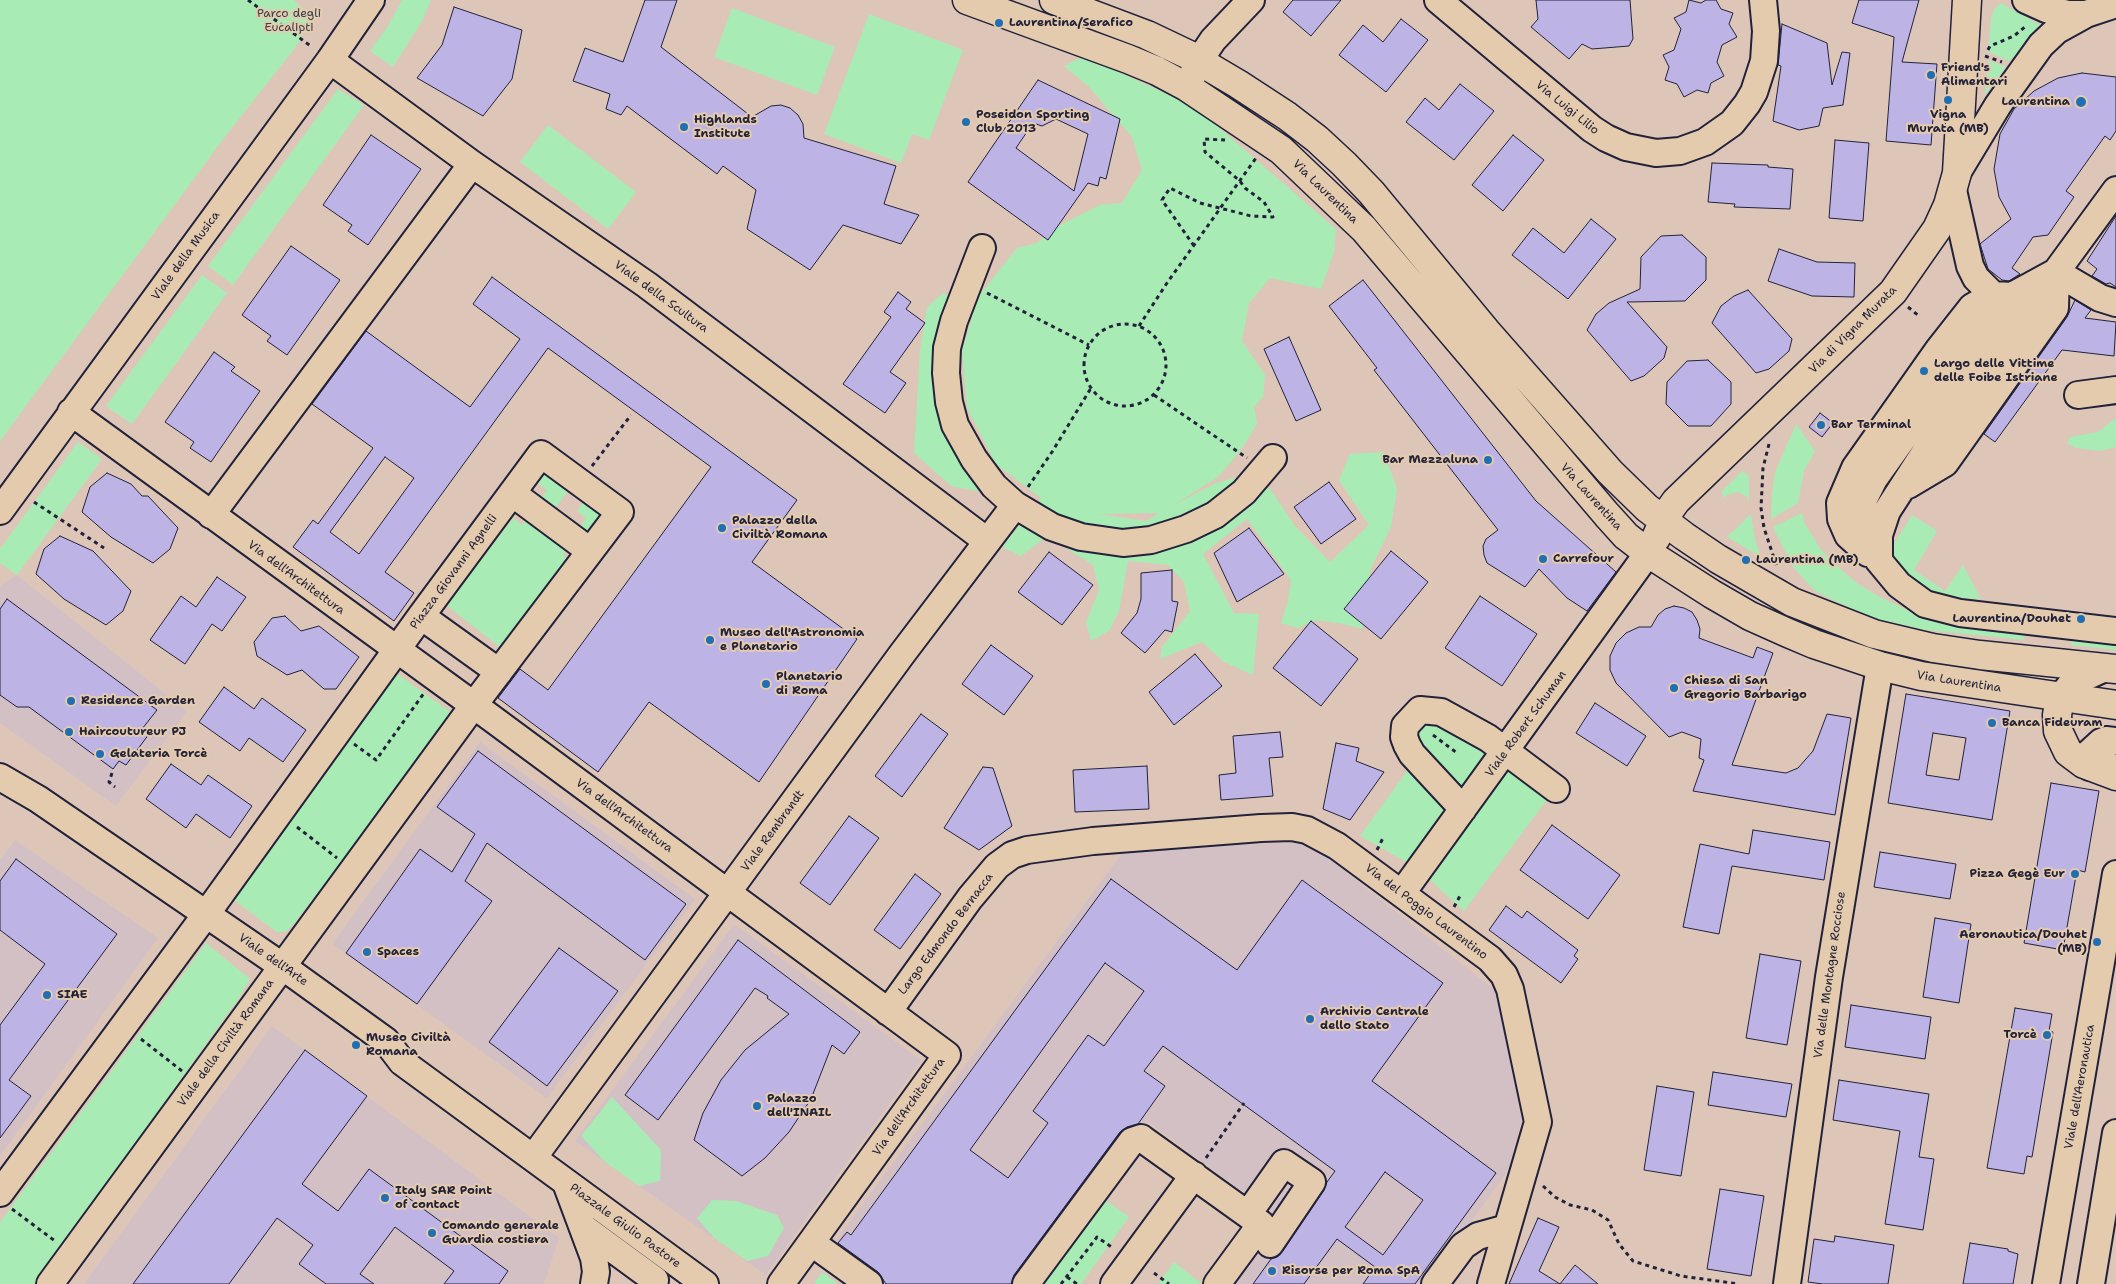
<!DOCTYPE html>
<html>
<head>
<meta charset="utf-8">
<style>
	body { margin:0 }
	canvas { display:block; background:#ddc6b8 }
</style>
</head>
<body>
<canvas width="2116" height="1284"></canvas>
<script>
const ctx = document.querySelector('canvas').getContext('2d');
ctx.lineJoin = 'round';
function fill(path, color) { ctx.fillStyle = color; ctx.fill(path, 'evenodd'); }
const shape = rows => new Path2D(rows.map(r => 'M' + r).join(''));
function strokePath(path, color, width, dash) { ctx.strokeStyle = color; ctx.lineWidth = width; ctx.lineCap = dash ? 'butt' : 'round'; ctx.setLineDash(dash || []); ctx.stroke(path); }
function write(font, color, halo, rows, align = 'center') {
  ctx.font = font + ' "Shantell Sans",sans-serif'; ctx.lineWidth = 4; ctx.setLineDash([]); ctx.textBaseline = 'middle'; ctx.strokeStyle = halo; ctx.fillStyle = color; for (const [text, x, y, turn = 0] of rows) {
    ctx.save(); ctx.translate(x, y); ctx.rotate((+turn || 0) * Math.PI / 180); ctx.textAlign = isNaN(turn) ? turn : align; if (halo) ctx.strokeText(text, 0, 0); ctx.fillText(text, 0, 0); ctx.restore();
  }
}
fill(shape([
	[17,575,187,711,116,806,0,723,0,586],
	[480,742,695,899,547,1098,332,944],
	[15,840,158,938,0,1156,0,860],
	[1308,842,1507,1000,1527,1103,1507,1172,1426,1284,1224,1284,1274,1215,1148,1122,1031,1284,884,1284,831,1247,1125,849],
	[734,924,921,1060,766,1275,575,1141],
	[272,1026,559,1238,544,1284,84,1284]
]), '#d3c0c5');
fill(shape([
	[0,0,294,0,313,18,295,48,227,134,0,441],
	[402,0,431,0,422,21,393,67,370,51,388,26],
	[2001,3,2040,25,2010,61,1988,52,1991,18,1995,8],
	[732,8,835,47,817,95,714,57],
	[869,14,963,50,929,140,912,134,901,163,824,134],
	[1083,56,1194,106,1336,229,1334,252,1321,289,1270,278,1249,303,1242,341,1265,375,1263,397,1254,407,1257,424,1241,450,1218,477,1172,506,1216,483,1246,475,1271,490,1295,526,1330,562,1369,525,1339,480,1350,454,1384,452,1397,489,1391,527,1371,568,1362,629,1343,624,1316,620,1298,628,1281,623,1288,600,1291,580,1247,519,1203,554,1234,613,1259,614,1253,675,1224,662,1202,642,1160,659,1162,647,1190,611,1184,582,1168,565,1128,561,1119,611,1109,631,1091,641,1086,622,1099,590,1093,565,1047,536,1021,556,1002,547,1041,498,996,464,967,408,962,351,978,297,1017,248,1037,243,1060,225,1100,205,1122,203,1142,170,1132,137,1089,87,1064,66],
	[1159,513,1146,521,1099,514,1100,514],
	[1988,60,2006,67,1985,95],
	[338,89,364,105,233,285,208,266],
	[548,125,636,192,608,229,520,162],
	[202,275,227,293,132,424,106,406],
	[943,293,964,303,948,353,988,493,951,486,914,453,920,350,927,307],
	[2116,418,2116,447,2100,451,2076,448,2067,443,2070,437,2098,432],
	[1796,424,1815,451,1804,471,1798,503,1771,519,1772,493,1775,472],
	[78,442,102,459,17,575,0,563,0,549],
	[547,470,570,488,554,510,540,499,547,490,537,483],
	[1742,471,1749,476,1749,502,1747,497,1738,492,1727,495,1723,499,1722,491],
	[586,499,607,515,591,537,579,528,586,518,577,511],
	[1802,513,1805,524,1821,550,1839,568,1858,584,1882,598,1914,613,1935,620,2024,630,2024,640,1926,630,1880,620,1862,614,1815,591,1793,567,1773,527],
	[1751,514,1755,540,1761,557,1727,537],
	[529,515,570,546,563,555,572,563,505,651,446,605,513,518,522,525],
	[1912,515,1937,531,1914,570,1945,591,1963,565,1981,599,1959,598,1942,594,1909,581,1893,559,1891,549],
	[2072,634,2116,640,2116,650,2071,645],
	[396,673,455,715,292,926,285,932,277,932,234,900],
	[1429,717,1490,754,1464,790,1457,788,1416,738,1415,726],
	[1410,767,1443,806,1444,811,1444,816,1410,864,1360,836],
	[1511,768,1548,798,1464,911,1428,878,1508,770],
	[206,943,250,979,239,998,34,1284,0,1284,0,1222],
	[612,1097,661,1150,660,1181,639,1186,605,1162,581,1136],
	[1100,1196,1129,1217,1081,1284,1036,1284],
	[712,1200,736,1201,777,1215,784,1228,768,1256,747,1261,714,1238,697,1218],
	[1174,1262,1202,1284,1158,1284],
	[822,1272,838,1284,814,1284]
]), '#a9ebb4');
const building = shape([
	[645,0,677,0,661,47,752,117,771,106,781,105,790,108,798,115,803,124,804,138,896,166,884,204,919,215,901,244,843,225,810,270,747,229,756,190,723,166,717,174,627,106,621,115,606,109,610,94,573,81,585,48,623,62,645,0],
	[1293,0,1341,0,1311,36,1283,12,1293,0],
	[1536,0,1630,0,1633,39,1629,46,1592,49,1582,44,1569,59,1531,27,1538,19,1536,0],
	[1689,0,1701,3,1706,0,1716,0,1721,9,1733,13,1729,24,1737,37,1722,45,1717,62,1724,76,1711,83,1708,93,1697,90,1684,97,1677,84,1665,80,1669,67,1663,55,1674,50,1681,29,1674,18,1686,12,1689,0],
	[1859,0,1919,0,1902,62,1937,64,1931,145,1886,141,1894,37,1852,23,1859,0],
	[454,7,522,30,512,79,483,116,417,78,442,45,454,7],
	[1401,19,1428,40,1386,92,1339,55,1363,25,1383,42,1401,19],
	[1782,24,1827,43,1832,85,1842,52,1850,53,1843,105,1823,108,1819,126,1799,130,1773,121,1781,66,1778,65,1782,24],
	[2082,73,2116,77,2116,131,2110,140,2105,136,2066,191,2074,197,2048,235,2033,237,2029,243,2012,268,2020,274,2009,281,2002,280,1988,269,1980,244,2011,219,1999,197,1994,169,2000,134,2014,109,2034,91,2058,78,2082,73],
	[1038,80,1120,119,1106,179,1100,177,1098,186,1088,183,1048,240,968,182,1038,80],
	[1056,119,1088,134,1074,191,1016,148,1033,123,1042,126,1056,119],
	[1460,84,1494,111,1454,160,1406,122,1425,98,1439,110,1460,84],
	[371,135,421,169,368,245,348,231,352,225,323,205,371,135],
	[1513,135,1544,160,1503,211,1472,185,1513,135],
	[1835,140,1869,143,1863,221,1829,218,1835,140],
	[1712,163,1768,165,1768,167,1793,169,1790,209,1734,207,1735,204,1708,202,1712,163],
	[2116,216,2116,287,2110,283,2106,284,2092,276,2097,269,2087,261,2116,216],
	[1591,219,1616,239,1568,299,1512,255,1533,228,1564,253,1591,219],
	[1682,235,1706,257,1706,280,1685,301,1627,302,1667,347,1664,358,1644,376,1631,381,1587,330,1596,314,1609,303,1640,289,1641,257,1661,236,1682,235],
	[291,246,340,280,287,355,267,341,271,336,242,315,291,246],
	[1779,249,1817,262,1855,263,1854,297,1812,296,1768,281,1779,249],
	[492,277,797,500,752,562,857,639,759,782,649,702,598,772,498,698,520,669,548,690,711,467,548,348,385,572,414,593,394,621,293,547,313,520,318,524,373,448,312,404,366,331,470,407,520,339,473,304,492,277],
	[385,457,414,478,359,554,330,532,385,457],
	[1363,280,1536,501,1616,572,1587,611,1567,598,1539,569,1525,587,1487,563,1484,555,1483,546,1486,539,1498,530,1374,370,1377,368,1329,306,1363,280],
	[1748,290,1792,339,1789,351,1769,369,1756,373,1712,323,1721,306,1734,296,1748,290],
	[898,292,911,302,906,309,925,323,890,372,906,383,885,413,843,384,891,317,884,312,898,292],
	[2075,300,2091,310,2085,318,2116,322,2114,356,2062,350,1995,442,1984,434,2067,317,2075,300],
	[1289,337,1321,410,1296,421,1264,349,1289,337],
	[214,352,235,367,231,371,260,391,211,462,190,448,194,442,165,422,214,352],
	[1708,360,1731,382,1731,404,1711,426,1688,426,1666,404,1667,382,1687,361,1708,360],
	[1820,413,1833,423,1822,437,1809,427,1820,413],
	[107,473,131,484,142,496,148,496,178,528,170,549,153,563,111,537,82,512,90,487,107,473],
	[1329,482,1356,519,1321,544,1294,507,1329,482],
	[1249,528,1284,574,1237,602,1214,553,1249,528],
	[60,536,93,551,131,591,123,611,106,625,64,599,36,574,44,549,60,536],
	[1391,551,1428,582,1381,639,1344,609,1391,551],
	[1049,552,1093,585,1062,625,1018,592,1049,552],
	[1172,570,1172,601,1178,602,1172,632,1165,630,1145,653,1121,633,1137,613,1141,599,1141,573,1172,570],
	[217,577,246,597,222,631,212,624,185,664,150,640,181,596,196,607,217,577],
	[1480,596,1537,634,1502,686,1445,648,1480,596],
	[7,599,157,710,142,729,149,734,126,765,119,761,113,769,29,707,17,707,0,695,0,609,7,599],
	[1674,606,1684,608,1692,612,1697,620,1700,629,1699,638,1753,658,1757,647,1773,653,1732,765,1786,773,1798,768,1813,751,1827,714,1851,718,1835,815,1693,791,1704,760,1699,758,1701,739,1682,732,1669,737,1616,683,1610,670,1610,656,1616,643,1626,633,1639,627,1651,627,1658,615,1665,609,1674,606],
	[285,616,301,631,319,626,359,657,336,689,324,689,302,670,287,675,257,656,254,642,272,618,285,616],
	[1311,621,1358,659,1321,706,1273,668,1311,621],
	[991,645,1033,676,1004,715,962,684,991,645],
	[1195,654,1222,686,1174,725,1149,692,1195,654],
	[224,687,254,709,262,698,306,730,283,762,249,738,240,751,199,722,224,687],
	[1906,694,2010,711,1992,820,1888,803,1906,694],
	[1933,733,1966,738,1959,780,1926,775,1933,733],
	[1595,703,1646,736,1627,766,1576,733,1595,703],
	[921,714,948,734,902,797,875,776,921,714],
	[1280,732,1283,757,1269,758,1273,796,1221,800,1219,775,1236,773,1233,736,1280,732],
	[1336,743,1359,748,1356,761,1384,772,1350,820,1323,809,1336,743],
	[478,751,686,904,645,960,487,843,465,881,492,901,417,1004,346,953,420,849,452,872,475,834,437,807,478,751],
	[171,764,201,785,208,775,252,806,230,838,196,814,186,828,146,799,171,764],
	[1147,766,1149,809,1075,812,1073,770,1147,766],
	[983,767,993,768,1012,826,979,850,944,828,983,767],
	[2051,783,2099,791,2085,872,2077,870,2063,950,2024,943,2051,783],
	[849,816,879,838,830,905,800,883,849,816],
	[1552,825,1620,875,1588,919,1520,870,1552,825],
	[1753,830,1830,842,1824,880,1732,866,1719,934,1683,927,1700,844,1749,854,1753,830],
	[1880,852,1956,864,1950,899,1874,887,1880,852],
	[16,859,117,934,9,1080,31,1096,0,1138,0,1025,45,964,0,930,0,881,16,859],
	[915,874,941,894,900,949,874,930,915,874],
	[1111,879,1237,970,1302,880,1443,983,1372,1081,1496,1173,1415,1284,1363,1284,1375,1267,1337,1239,1304,1284,1253,1284,1271,1259,1277,1257,1282,1252,1324,1190,1327,1182,1335,1171,1163,1046,1144,1071,1165,1086,1138,1124,1127,1127,1120,1132,1014,1275,1011,1284,886,1284,878,1272,838,1243,847,1232,851,1235,1111,879],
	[1105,963,1144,991,1104,1046,1088,1035,1033,1111,1048,1123,1008,1178,970,1150,1105,963],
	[1385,1172,1423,1200,1383,1255,1345,1227,1385,1172],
	[1506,906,1522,918,1527,911,1578,950,1574,956,1578,959,1561,983,1489,930,1506,906],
	[1935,918,1971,924,1959,1003,1923,997,1935,918],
	[738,940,860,1032,844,1054,832,1045,811,1099,789,1132,765,1158,742,1176,694,1140,703,1113,721,1080,745,1050,789,1014,767,998,768,996,755,988,658,1120,625,1095,738,940],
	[559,948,618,991,547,1086,489,1042,559,948],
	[1760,954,1801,961,1787,1045,1746,1038,1760,954],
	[1851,1005,1931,1017,1925,1059,1845,1047,1851,1005],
	[2015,1008,2052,1014,2049,1031,2053,1032,2032,1157,2027,1156,2024,1174,1987,1168,2015,1008],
	[305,1050,367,1096,302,1184,338,1211,369,1169,508,1271,499,1284,444,1284,454,1271,395,1227,360,1274,374,1284,326,1284,299,1264,313,1245,277,1218,229,1284,133,1284,305,1050],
	[1713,1072,1792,1084,1786,1117,1708,1105,1713,1072],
	[1839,1080,1929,1094,1919,1157,1934,1159,1923,1230,1885,1224,1900,1131,1833,1120,1839,1080],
	[1657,1086,1694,1092,1681,1176,1644,1170,1657,1086],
	[1720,1189,1764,1196,1751,1276,1707,1269,1720,1189],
	[1538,1218,1559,1227,1539,1271,1560,1284,1575,1265,1598,1284,1509,1284,1538,1218],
	[1835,1236,1894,1245,1888,1284,1823,1284,1808,1282,1814,1239,1834,1242,1835,1236],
	[1970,1243,2008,1249,2008,1251,2018,1254,2013,1284,1963,1284,1970,1243]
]);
fill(building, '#bdb3e4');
strokePath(building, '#22223b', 1);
const minor = shape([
	[1438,0,1592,129,1606,138,1626,147,1656,153,1680,151,1705,142,1732,123,1747,104,1754,92,1764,61,1766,31,1763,0],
	[2026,0,2046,9,2068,14,2086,14,2116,4],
	[330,60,472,164,647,285,987,541],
	[1187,87,1199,61,1213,40,1251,0],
	[1957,173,1998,105,2041,45,2057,30,2086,14],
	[1953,190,1970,266,1976,278,1993,295],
	[982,248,954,321,947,348,946,373,949,402,955,425,974,459,994,486,1015,505,1052,527,1081,537,1123,543,1151,540,1186,529,1215,515,1244,492,1273,458],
	[2056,272,2012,296,1986,322,1874,479,1864,499,1861,517,1866,537,1879,561,1899,585,1925,604,1960,613,2116,631],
	[2056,272,2100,298,2116,303],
	[2078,395,2116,390],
	[71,412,490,717,947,1055,781,1284],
	[1908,485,1945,463,2055,308,2056,272],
	[512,493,590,551],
	[0,511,330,60,371,0],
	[211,515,472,164],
	[1868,553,1848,535,1841,519,1840,503,1855,468,1939,349,1972,307,1993,295,2012,296],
	[1879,560,1879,535,1887,511,1942,426,2013,327,2056,272,2116,190],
	[421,616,499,672],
	[2060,698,2072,683,2105,668],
	[2108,765,2090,767,2089,753,2101,742,2106,740,2116,741],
	[0,777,38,799,282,966,386,1041,402,1062,705,1284],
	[1463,809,1412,754,1407,745,1404,737,1405,726,1420,710,1441,712,1488,738,1556,789],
	[1402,893,1648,553],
	[888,1012,970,898,997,866,1012,855,1027,850,1093,841,1261,828,1292,827,1307,830,1337,846,1490,959,1504,975,1510,989,1538,1122,1491,1284],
	[1141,1138,1261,1224,1217,1284],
	[533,1158,902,654,1015,505],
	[566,1183,594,1258,596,1272,594,1284],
	[0,1193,207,913,421,616,541,454,620,512,473,706,50,1284],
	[1248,1214,1284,1163,1312,1182,1270,1244],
	[584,1228,655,1280],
	[812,1243,869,1284],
	[1026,1284,1132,1141,1141,1138],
	[1114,1284,1194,1175],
	[1435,1284,1463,1246,1478,1236,1507,1228],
	[1787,1284,1829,977,1880,666],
	[2046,1284,2116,874],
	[2091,1284,2116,1133]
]);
const major = shape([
	[967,0,1128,59,1157,71,1187,87,1281,150,1364,229,1607,515,1626,536,1648,553,1712,594,1750,616,1788,633,1814,644,1880,666,1921,676,2116,705],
	[1054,0,1147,35,1189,55,1238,84,1287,116,1317,139,1344,164,1371,192,1486,331,1610,472,1647,508,1684,536,1718,559,1792,602,1874,634,1933,648,1980,655,2116,669],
	[1656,538,1666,515,1676,501,1893,292,1937,229,1948,205,1957,173,1967,0],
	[2060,698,2057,715,2058,731,2068,752,2084,764,2116,776]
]);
strokePath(minor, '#22223b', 30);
strokePath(major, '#22223b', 31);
strokePath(shape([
	[248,0,312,47],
	[1988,50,1990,46,2014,36,2026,26],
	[1985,56,2002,62],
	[1194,246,1162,200,1170,188,1200,203,1251,216,1273,217,1264,202,1245,188,1240,181,1205,152,1204,139,1225,140],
	[987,293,1089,345],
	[1908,307,1919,316],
	'1084 365a41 41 0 1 1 82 0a41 41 0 1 1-82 0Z',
	[1139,326,1167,283,1256,158],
	[1154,395,1247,458],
	[1769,444,1763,468,1761,508,1764,528,1777,567],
	[592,466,631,415],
	[1028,487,1052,452,1091,388],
	[34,502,104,548],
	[1433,735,1457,753],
	[354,744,376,760,424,693],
	[112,773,109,782,115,787],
	[297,827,337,858],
	[1377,850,1383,838],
	[1454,907,1461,894],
	[141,1039,182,1071],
	[1206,1158,1244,1103],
	[1543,1186,1555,1197,1570,1205,1592,1210,1608,1220,1619,1244,1633,1261,1681,1276,1739,1284],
	[12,1209,55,1241],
	[1154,1273,1169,1284],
	[1067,1277,1077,1284],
	[1061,1284,1097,1237,1113,1248]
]), '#22223b', 3, [4, 4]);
strokePath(minor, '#e5cbad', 26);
strokePath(major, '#e5cbad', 28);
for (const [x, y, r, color] of [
	[999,23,5,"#1f6fb2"],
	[1931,75,5,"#1f6fb2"],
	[1948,100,5,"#1f6fb2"],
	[2081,102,6,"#1f6fb2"],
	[966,122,5,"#1f6fb2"],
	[684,127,5,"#1f6fb2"],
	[1924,371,5,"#1f6fb2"],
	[1821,425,5,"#1f6fb2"],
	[1488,460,5,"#1f6fb2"],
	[722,528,5,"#1f6fb2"],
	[1543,559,5,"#1f6fb2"],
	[1746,560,5,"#1f6fb2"],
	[2081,619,5,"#1f6fb2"],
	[710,640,5,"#1f6fb2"],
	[766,684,5,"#1f6fb2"],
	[1674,688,5,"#1f6fb2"],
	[71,701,5,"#1f6fb2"],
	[1992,723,5,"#1f6fb2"],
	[69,732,5,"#1f6fb2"],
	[100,754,5,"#1f6fb2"],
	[2075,874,5,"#1f6fb2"],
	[2097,942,5,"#1f6fb2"],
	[367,952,5,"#1f6fb2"],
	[47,995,5,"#1f6fb2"],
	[1310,1019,5,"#1f6fb2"],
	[2047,1035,5,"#1f6fb2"],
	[356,1045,5,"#1f6fb2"],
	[757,1106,5,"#1f6fb2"],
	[385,1198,5,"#1f6fb2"],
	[432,1233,5,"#1f6fb2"],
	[1272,1271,5,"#1f6fb2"]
]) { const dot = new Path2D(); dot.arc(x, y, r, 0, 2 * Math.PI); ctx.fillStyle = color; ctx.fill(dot); strokePath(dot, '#e5cbad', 2); }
write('12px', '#36404d', '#e5cbad', [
	["Parco degli",289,14],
	["Eucalipti",289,28]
]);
write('bold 12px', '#22223b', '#e5cbad', [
	["Laurentina/Serafico",1009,23],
	["Friend's",1941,68],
	["Alimentari",1941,82],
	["Laurentina",2070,102,"right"],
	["Poseidon Sporting",976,115],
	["Club 2013",976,129],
	["Vigna",1948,115,"center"],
	["Murata (MB)",1948,129,"center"],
	["Highlands",694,120],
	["Institute",694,134],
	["Largo delle Vittime",1934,364],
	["delle Foibe Istriane",1934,378],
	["Bar Terminal",1831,425],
	["Bar Mezzaluna",1478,460,"right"],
	["Palazzo della",732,521],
	["Civiltà Romana",732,535],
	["Carrefour",1553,559],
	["Laurentina (MB)",1756,560],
	["Laurentina/Douhet",2071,619,"right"],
	["Museo dell'Astronomia",720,633],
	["e Planetario",720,647],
	["Planetario",776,677],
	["di Roma",776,691],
	["Chiesa di San",1684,681],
	["Gregorio Barbarigo",1684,695],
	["Residence Garden",81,701],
	["Banca Fideuram",2002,723],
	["Haircoutureur PJ",79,732],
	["Gelateria Torcè",110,754],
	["Pizza Gegè Eur",2065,874,"right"],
	["Aeronautica/Douhet",2087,935,"right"],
	["(MB)",2087,949,"right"],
	["Spaces",377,952],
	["SIAE",57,995],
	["Archivio Centrale",1320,1012],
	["dello Stato",1320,1026],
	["Torcè",2037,1035,"right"],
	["Museo Civiltà",366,1038],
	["Romana",366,1052],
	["Palazzo",767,1099],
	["dell'INAIL",767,1113],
	["Italy SAR Point",395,1191],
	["of contact",395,1205],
	["Comando generale",442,1226],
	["Guardia costiera",442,1240],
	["Risorse per Roma SpA",1282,1271]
], 'left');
write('12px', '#22223b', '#e5cbad', [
	["Via Luigi Lilio",1567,108,39],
	["Via Laurentina",1325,192,44],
	["Viale della Musica",186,256,-54],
	["Viale della Scultura",661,297,36],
	["Via di Vigna Murata",1853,330,-45],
	["Via Laurentina",1591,497,48],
	["Piazza Giovanni Agnelli",454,572,-54],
	["Via dell'Architettura",296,578,36],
	["Via Laurentina",1959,682,9],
	["Viale Robert Schuman",1526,724,-54],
	["Via dell'Architettura",624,816,36],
	["Viale Rembrandt",773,831,-54],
	["Via del Poggio Laurentino",1426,912,37],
	["Largo Edmondo Bernacca",946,934,-53],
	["Viale dell'Arte",273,960,35],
	["Via delle Montagne Rocciose",1830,975,-82],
	["Viale della Civiltà Romana",226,1043,-54],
	["Viale dell'Aeronautica",2080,1087,-80],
	["Via dell'Architettura",909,1107,-55],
	["Piazzale Giulio Pastore",625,1226,36]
]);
</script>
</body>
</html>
